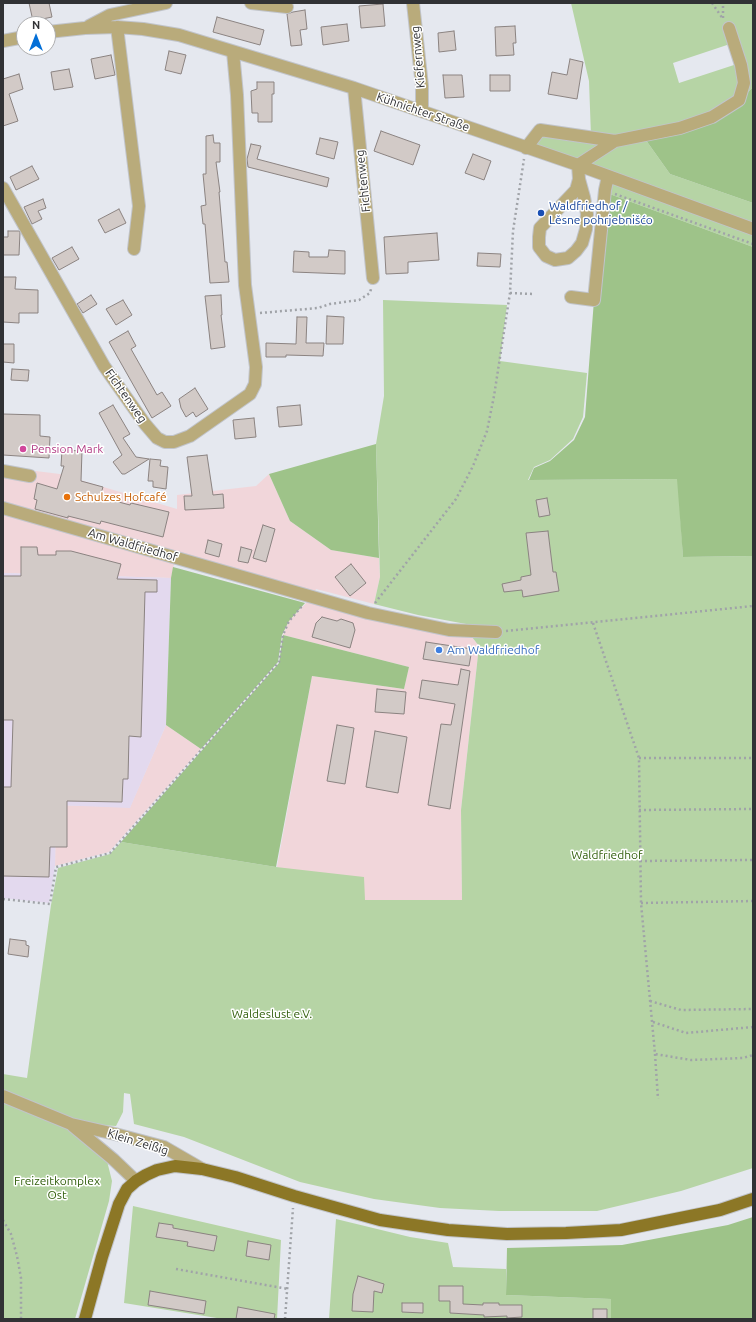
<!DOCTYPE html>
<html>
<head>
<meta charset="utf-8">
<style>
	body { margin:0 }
	#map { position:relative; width:756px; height:1322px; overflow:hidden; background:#e5e8ef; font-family:Ubuntu,sans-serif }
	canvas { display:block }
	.frame { position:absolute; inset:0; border:4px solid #313235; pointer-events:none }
	.north { position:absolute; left:16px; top:16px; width:40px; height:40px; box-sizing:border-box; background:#fff; border:1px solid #adadae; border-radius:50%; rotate:0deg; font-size:11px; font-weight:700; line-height:16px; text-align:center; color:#313235 }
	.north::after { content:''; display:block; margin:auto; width:14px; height:18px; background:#036fd7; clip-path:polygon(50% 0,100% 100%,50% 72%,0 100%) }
</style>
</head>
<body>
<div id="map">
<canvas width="756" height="1322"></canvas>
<div class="frame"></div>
<div class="north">N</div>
</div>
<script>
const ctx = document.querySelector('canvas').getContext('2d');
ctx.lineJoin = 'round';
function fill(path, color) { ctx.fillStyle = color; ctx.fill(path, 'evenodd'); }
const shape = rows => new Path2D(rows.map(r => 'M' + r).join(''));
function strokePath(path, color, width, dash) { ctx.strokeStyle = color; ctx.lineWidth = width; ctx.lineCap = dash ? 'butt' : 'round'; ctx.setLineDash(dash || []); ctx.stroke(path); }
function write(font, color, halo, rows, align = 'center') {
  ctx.font = font + ' Ubuntu,sans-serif'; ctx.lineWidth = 3; ctx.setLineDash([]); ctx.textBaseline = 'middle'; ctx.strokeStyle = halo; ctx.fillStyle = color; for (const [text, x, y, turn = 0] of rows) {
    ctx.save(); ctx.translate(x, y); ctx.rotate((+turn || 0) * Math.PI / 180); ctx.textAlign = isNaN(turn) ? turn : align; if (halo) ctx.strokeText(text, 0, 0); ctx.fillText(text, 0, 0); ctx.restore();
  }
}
fill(shape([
	[3,467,60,474,177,509,177,495,256,486,269,474,290,521,331,550,379,558,380,577,374,604,316,589,312,597,175,560,171,578,3,573],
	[311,598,468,632,479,646,461,810,462,900,365,900,277,867,312,676,404,689,409,667,283,635,289,621],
	[166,725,201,749,109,852,55,866,56,805,130,807]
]), '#f1d6da');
fill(shape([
	[3,573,171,578,166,725,130,808,56,805,55,866,49,903,3,898]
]), '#e3d9ee');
fill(shape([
	[571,3,753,3,753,87,740,100,712,117,614,140,591,136,589,81],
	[733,43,740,63,679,83,673,63],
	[541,130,612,141,578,164,526,148],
	[643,136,670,174,753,203,753,228,580,165,615,142],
	[609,177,753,230,753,247,607,193],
	[383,300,507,305,500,361,587,373,583,417,573,439,550,460,534,467,528,480,678,479,683,557,753,556,753,1168,681,1191,597,1211,499,1211,440,1208,374,1199,300,1182,184,1137,134,1124,130,1094,124,1093,123,1112,116,1126,71,1123,107,1161,112,1181,109,1201,75,1319,3,1319,3,1074,27,1078,51,905,58,868,110,854,121,842,276,867,364,877,365,900,462,900,461,810,479,646,468,632,466,624,418,615,374,604,380,577,376,444,384,396],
	[133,1206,281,1240,277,1319,223,1319,124,1303],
	[336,1219,410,1237,448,1243,453,1267,506,1269,506,1295,611,1299,611,1319,329,1319]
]), '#b6d4a5');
fill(shape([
	[753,87,753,203,670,174,643,136,680,129,740,100],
	[607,193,753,247,753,556,683,557,677,479,529,480,534,468,550,461,574,440,585,417,594,300],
	[376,444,379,558,331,550,290,521,269,474],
	[173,567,305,603,289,621,282,635,278,662,201,749,166,725,171,578],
	[283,635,409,667,404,689,312,676,276,867,121,842,279,663],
	[753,1217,753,1319,611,1319,611,1299,506,1295,507,1248,622,1245,728,1225]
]), '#9ec389');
const building = shape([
	[29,3,49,3,52,17,33,21,29,3],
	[383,4,385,26,361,28,359,6,383,4],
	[305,10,307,29,300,30,302,45,291,46,287,14,293,12,305,10],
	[217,17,264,30,260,45,213,32,217,17],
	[347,24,349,41,323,45,321,27,347,24],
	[515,26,516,43,513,43,514,55,496,56,495,27,515,26],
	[454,31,456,50,439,52,438,33,454,31],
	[169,51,186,55,181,74,165,70,169,51],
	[111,55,115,75,95,79,91,59,111,55],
	[570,59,583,62,577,99,548,94,552,72,567,75,570,59],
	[69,69,73,87,54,90,51,72,69,69],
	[19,74,23,89,9,94,18,121,3,126,3,79,19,74],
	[443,75,462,75,464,97,445,98,443,75],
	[490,75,510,75,510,91,490,91,490,75],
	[257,82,274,82,274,94,272,94,272,122,258,122,258,113,252,113,251,91,257,89,257,82],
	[381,131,420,145,413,165,374,151,381,131],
	[213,135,214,143,220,143,220,162,216,162,220,192,219,192,225,262,227,262,229,282,210,283,205,224,203,224,201,206,206,205,203,174,206,174,206,136,213,135],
	[320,138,338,142,334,159,316,154,320,138],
	[251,144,261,146,257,159,329,178,327,187,248,167,247,159,251,144],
	[473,154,491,161,484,180,465,173,473,154],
	[32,166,39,179,16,190,10,177,32,166],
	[43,199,46,208,38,211,42,219,32,224,24,207,43,199],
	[119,209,126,223,105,233,98,220,119,209],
	[8,231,19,231,20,232,19,255,3,255,3,237,8,237,8,231],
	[437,233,439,260,408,262,408,273,386,274,384,237,437,233],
	[72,247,79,259,59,270,52,258,72,247],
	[329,250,345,251,345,274,293,272,294,251,309,252,309,257,328,257,329,250],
	[478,253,501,254,500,267,477,266,478,253],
	[3,277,16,277,15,289,38,290,38,313,19,313,19,323,3,322,3,277],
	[91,295,97,304,83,313,77,304,91,295],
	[221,295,222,315,221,315,225,347,211,349,205,296,221,295],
	[123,300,132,315,116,325,106,309,123,300],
	[327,316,344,317,343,344,326,344,327,316],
	[297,317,307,317,306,343,324,343,323,356,286,355,286,357,266,357,266,343,296,344,297,317],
	[128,331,136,346,131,349,157,395,162,392,171,406,152,418,109,342,128,331],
	[3,344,14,344,14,363,3,362,3,344],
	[12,369,29,370,28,381,11,380,12,369],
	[195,388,208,409,196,417,193,412,186,417,181,408,179,399,195,388],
	[113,405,130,434,123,438,136,457,149,459,125,474,122,474,113,462,122,455,99,413,113,405],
	[300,405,302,425,279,427,277,407,300,405],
	[3,414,40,415,40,436,50,437,49,458,3,455,3,414],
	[254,418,256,437,235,439,233,420,254,418],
	[62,450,82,451,81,481,103,487,100,497,130,505,131,503,169,512,163,537,101,521,100,524,68,516,68,518,35,509,37,500,34,499,37,483,57,489,64,466,61,466,62,450],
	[207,455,213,495,223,494,224,508,185,510,184,496,192,496,187,457,207,455],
	[150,459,161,460,160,466,168,467,166,489,153,487,153,481,148,481,150,459],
	[547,498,550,515,539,517,536,500,547,498],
	[263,525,275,529,266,562,253,558,263,525],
	[548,531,553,572,556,572,559,591,523,597,522,590,504,592,502,584,521,580,521,577,531,575,526,533,548,531],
	[208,540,222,544,219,557,205,553,208,540],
	[21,547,37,547,38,555,56,555,56,551,71,551,121,564,117,579,157,580,157,592,145,592,141,737,129,736,128,779,123,779,122,802,67,801,67,847,50,847,49,877,3,876,3,787,11,787,13,720,3,720,3,576,21,576,21,547],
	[241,547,252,550,248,563,238,561,241,547],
	[351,564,366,583,350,596,335,577,351,564],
	[322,617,337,621,341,619,353,623,355,630,350,648,312,637,316,623,322,617],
	[426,642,472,649,469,666,423,659,426,642],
	[461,669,470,671,450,809,428,805,441,724,451,725,455,704,419,698,422,680,458,685,461,669],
	[377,689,406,692,404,714,375,712,377,689],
	[337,725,354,728,345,784,327,781,337,725],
	[375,731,407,737,398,793,366,787,375,731],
	[10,939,26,941,26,945,29,946,28,957,8,954,10,939],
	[159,1223,173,1225,173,1228,217,1236,214,1251,187,1246,188,1242,156,1237,159,1223],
	[248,1241,271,1245,269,1260,246,1256,248,1241],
	[358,1276,384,1284,382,1293,374,1291,373,1312,352,1311,353,1294,358,1276],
	[439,1286,463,1286,463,1304,483,1305,483,1303,499,1303,499,1305,522,1305,522,1317,507,1318,507,1316,484,1317,484,1315,450,1313,450,1301,439,1301,439,1286],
	[150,1291,206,1301,204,1314,148,1305,150,1291],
	[402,1303,423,1303,423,1313,402,1312,402,1303],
	[238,1307,275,1314,274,1319,236,1319,238,1307],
	[593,1309,607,1309,607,1319,593,1319,593,1309]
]);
fill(building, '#d2cac7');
strokePath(building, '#8b8381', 1);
const minor = shape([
	[251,3,287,7],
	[413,3,422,86,422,111],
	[89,26,110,15,166,3],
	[117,27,139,206,134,249],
	[48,32,85,28,117,27,143,29,179,35,354,88,578,165,753,229],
	[3,41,24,37],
	[354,88,373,278],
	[526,148,540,130,615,141,680,128,712,117,739,100,744,83,741,65,729,28],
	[578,165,579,179,584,197,587,214,586,229,582,243,576,251,568,258,555,260,546,256,539,247,539,237,540,228,576,190,579,179],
	[578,165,615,141],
	[3,188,104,366,145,424,157,438,165,442,174,442,190,436,250,394,255,384,256,367,245,285,237,95,233,52],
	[571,297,594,300,605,190,608,176],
	[3,471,30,476],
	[3,508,368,613,449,630,496,632],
	[3,1096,71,1124,115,1134,164,1147,202,1169],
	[73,1126,114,1160,136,1181]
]);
const major = shape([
	[85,1319,102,1257,119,1204,127,1189,136,1181,146,1175,157,1170,175,1166,202,1169,235,1177,294,1196,380,1220,448,1230,507,1234,566,1233,621,1230,720,1210,753,1199]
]);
strokePath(minor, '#c1c4ca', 14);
strokePath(major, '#c1c4ca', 14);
strokePath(shape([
	[712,3,723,19],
	[723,18,723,3],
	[615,194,753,244],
	[510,293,533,294],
	[260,313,318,308,330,304,359,300,370,293,371,289],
	[375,603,456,499,473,466,487,431,494,396,510,293,513,231,524,159],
	[593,623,639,758,641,903,655,1054,691,1060,743,1058,753,1055],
	[506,631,753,606],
	[639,758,753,758],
	[639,810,753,809],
	[640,861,753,860],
	[3,899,50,904,56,867,110,853,279,662,283,635,289,621,303,605],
	[641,903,753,901],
	[650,1001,681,1010,753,1009],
	[653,1022,686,1033,753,1027],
	[655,1054,658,1099],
	[3,1220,11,1234,17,1256,21,1278,21,1319],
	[176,1269,288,1289],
	[285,1319,293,1208]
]), '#a0a3a8', 2.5, [2, 3]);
strokePath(minor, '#b9ab7b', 12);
strokePath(major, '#8c7726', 12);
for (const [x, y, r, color] of [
	[541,213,4,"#1a4fb4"],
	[23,449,4,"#d1479c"],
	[67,497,4,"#e8710a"],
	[439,650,4,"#3f7fe0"]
]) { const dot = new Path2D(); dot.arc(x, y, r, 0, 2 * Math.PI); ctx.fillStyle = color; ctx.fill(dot); strokePath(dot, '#fff', 1.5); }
write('12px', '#313235', '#fff', [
	["Kiefernweg",418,57,-95],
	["Kühnichter Straße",423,112,19],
	["Fichtenweg",363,181,-96],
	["Fichtenweg",126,396,55],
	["Am Waldfriedhof",133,545,16],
	["Klein Zeißig",138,1142,17]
]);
write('12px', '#164399', '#fff', [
	["Waldfriedhof /",549,206],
	["Lěsne pohrjebnišćo",549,220]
], 'left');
write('12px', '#b23c85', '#fff', [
	["Pension Mark",31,449]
], 'left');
write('12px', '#c56008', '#fff', [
	["Schulzes Hofcafé",75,497]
], 'left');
write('12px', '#366cbe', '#fff', [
	["Am Waldfriedhof",447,650]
], 'left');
write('12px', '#33600e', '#fff', [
	["Waldfriedhof",607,855],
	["Waldeslust e.V.",272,1014],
	["Freizeitkomplex",57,1181],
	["Ost",57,1195]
]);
</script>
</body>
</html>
